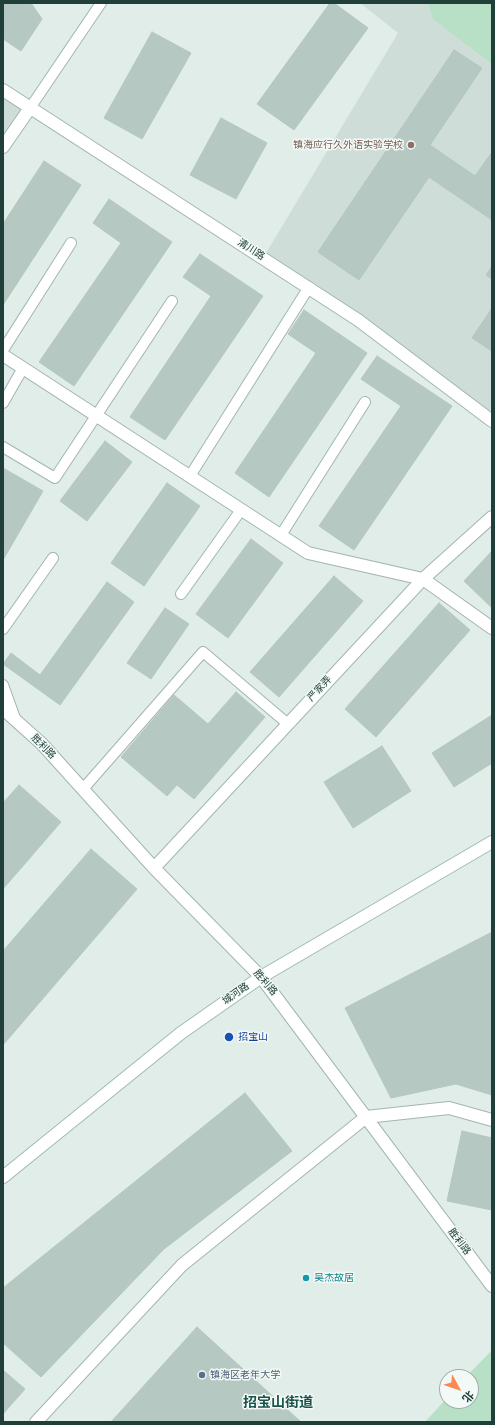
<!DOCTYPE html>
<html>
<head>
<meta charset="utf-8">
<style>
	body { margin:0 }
	#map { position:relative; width:495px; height:1425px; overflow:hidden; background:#e1ede9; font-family:"Roboto Condensed","Noto Sans SC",sans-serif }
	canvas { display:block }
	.frame { position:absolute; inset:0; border:4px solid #203f39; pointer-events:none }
	.north { position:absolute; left:439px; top:1369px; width:40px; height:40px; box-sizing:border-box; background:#f2f9f6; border:1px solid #9eafaa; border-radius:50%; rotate:130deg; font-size:11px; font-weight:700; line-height:16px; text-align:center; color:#203f39 }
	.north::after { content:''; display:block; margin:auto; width:14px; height:18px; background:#fc8850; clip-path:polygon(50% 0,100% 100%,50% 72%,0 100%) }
</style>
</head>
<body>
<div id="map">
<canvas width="495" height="1425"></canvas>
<div class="frame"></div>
<div class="north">北</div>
</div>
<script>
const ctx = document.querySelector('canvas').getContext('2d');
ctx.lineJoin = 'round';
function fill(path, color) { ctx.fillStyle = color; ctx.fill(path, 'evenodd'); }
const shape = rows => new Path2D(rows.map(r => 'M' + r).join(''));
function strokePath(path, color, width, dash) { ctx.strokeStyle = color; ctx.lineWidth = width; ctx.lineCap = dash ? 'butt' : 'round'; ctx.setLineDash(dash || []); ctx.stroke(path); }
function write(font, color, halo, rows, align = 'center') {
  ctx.font = font + ' "Roboto Condensed","Noto Sans SC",sans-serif'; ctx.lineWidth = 3; ctx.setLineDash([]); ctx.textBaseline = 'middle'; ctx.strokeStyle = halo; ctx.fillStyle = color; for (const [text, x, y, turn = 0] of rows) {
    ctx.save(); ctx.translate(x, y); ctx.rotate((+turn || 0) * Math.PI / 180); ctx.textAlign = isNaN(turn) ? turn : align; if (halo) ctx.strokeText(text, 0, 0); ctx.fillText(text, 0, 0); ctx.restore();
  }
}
fill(shape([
	[360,3,492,3,492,408,486,416,263,258,398,33],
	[3,90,30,108,3,147]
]), '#cfddd8');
fill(shape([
	[428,3,492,3,492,64,433,19],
	[492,1350,492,1422,425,1422,447,1398,447,1401,471,1401,471,1377,466,1377]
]), '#b8e0c6');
const building = shape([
	[3,3,31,3,42,19,21,51,3,39,3,3],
	[330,3,334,3,368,28,294,130,257,104,330,3],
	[152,32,191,53,142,139,104,118,152,32],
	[454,50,482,68,430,145,475,176,492,152,492,220,429,177,359,280,318,252,454,50],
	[221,118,267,143,236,199,190,175,221,118],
	[44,161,81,185,3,305,3,224,44,161],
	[109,199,172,242,74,386,39,362,121,243,93,223,109,199],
	[200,254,263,296,165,440,130,417,211,296,183,277,200,254],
	[492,266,492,279,486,275,492,266],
	[492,308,492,351,472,338,492,308],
	[304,310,367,353,269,497,235,473,316,353,288,334,304,310],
	[377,356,452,406,354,550,319,526,401,406,361,379,377,356],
	[105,441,132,462,87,521,60,501,105,441],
	[3,468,43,491,3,560,3,468],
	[167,483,200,506,144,586,111,563,167,483],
	[251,539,283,563,228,638,196,614,251,539],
	[492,551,492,608,464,581,492,551],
	[334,576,363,601,279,697,250,672,334,576],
	[107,582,134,602,60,705,3,664,11,653,40,675,107,582],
	[439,603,470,630,376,737,345,709,439,603],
	[165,608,189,624,151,679,127,663,165,608],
	[236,692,265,717,194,799,177,785,167,796,121,757,174,695,208,724,236,692],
	[492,715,492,763,454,787,432,753,492,715],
	[382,746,411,791,353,828,324,782,382,746],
	[19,785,61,822,3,889,3,803,19,785],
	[91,849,137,889,3,1045,3,951,91,849],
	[492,932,492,1095,456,1084,391,1098,345,1008,492,932],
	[245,1093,292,1151,164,1249,41,1377,3,1343,3,1288,245,1093],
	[462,1131,492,1138,492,1210,447,1201,462,1131],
	[197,1327,301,1422,111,1422,197,1327],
	[3,1370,25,1389,3,1414,3,1370]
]);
fill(building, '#b6c8c2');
strokePath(building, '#b3c7c0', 1);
const service = shape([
	[30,108,101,3],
	[3,350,71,243],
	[3,403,23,368],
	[3,447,55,478,172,301],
	[190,476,309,287],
	[281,535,365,402],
	[181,594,241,510],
	[3,629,53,558],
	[3,685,16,721],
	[83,789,203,652,288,724]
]);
const minor = shape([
	[3,147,30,108],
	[3,355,308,553,423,579]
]);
const tertiary = shape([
	[3,90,358,320,492,421],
	[423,579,492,628],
	[3,709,42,744,154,868,261,977,492,1286],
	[154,868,423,579,492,517],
	[36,1422,182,1265,366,1117,449,1108,492,1120]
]);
const secondary = shape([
	[3,1177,181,1033,261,977,492,842]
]);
strokePath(service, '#a3b5b1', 12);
strokePath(minor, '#a3b5b1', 14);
strokePath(tertiary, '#a3b5b1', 14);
strokePath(secondary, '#9fbab2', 14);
strokePath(service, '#fff', 10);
strokePath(minor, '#fff', 12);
strokePath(tertiary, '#fff', 12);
strokePath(secondary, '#fff', 12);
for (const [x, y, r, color] of [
	[411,145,4,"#8d6e63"],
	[229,1037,5,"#1a4fb4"],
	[306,1278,4,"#0f9aa8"],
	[202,1375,4,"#5c6f8a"]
]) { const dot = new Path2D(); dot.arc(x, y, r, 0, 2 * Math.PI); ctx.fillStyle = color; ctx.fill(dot); strokePath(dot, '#f2f9f6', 1.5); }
write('10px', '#785e54', '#f2f9f6', [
	["镇海应行久外语实验学校",403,145]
], 'right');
write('10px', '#203f39', '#f2f9f6', [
	["清川路",251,250,33],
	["严家弄",320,689,-47],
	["胜利路",43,747,45],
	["胜利路",265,983,49],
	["城河路",236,994,-35],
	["胜利路",459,1242,53]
]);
write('10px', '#164399', '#f2f9f6', [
	["招宝山",238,1037]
], 'left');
write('10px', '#0d838f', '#f2f9f6', [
	["吴杰故居",314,1278]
], 'left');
write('10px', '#4e5e75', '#f2f9f6', [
	["镇海区老年大学",210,1375]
], 'left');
write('bold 14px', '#1a534a', '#f2f9f6', [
	["招宝山街道",278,1403]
]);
</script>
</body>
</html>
